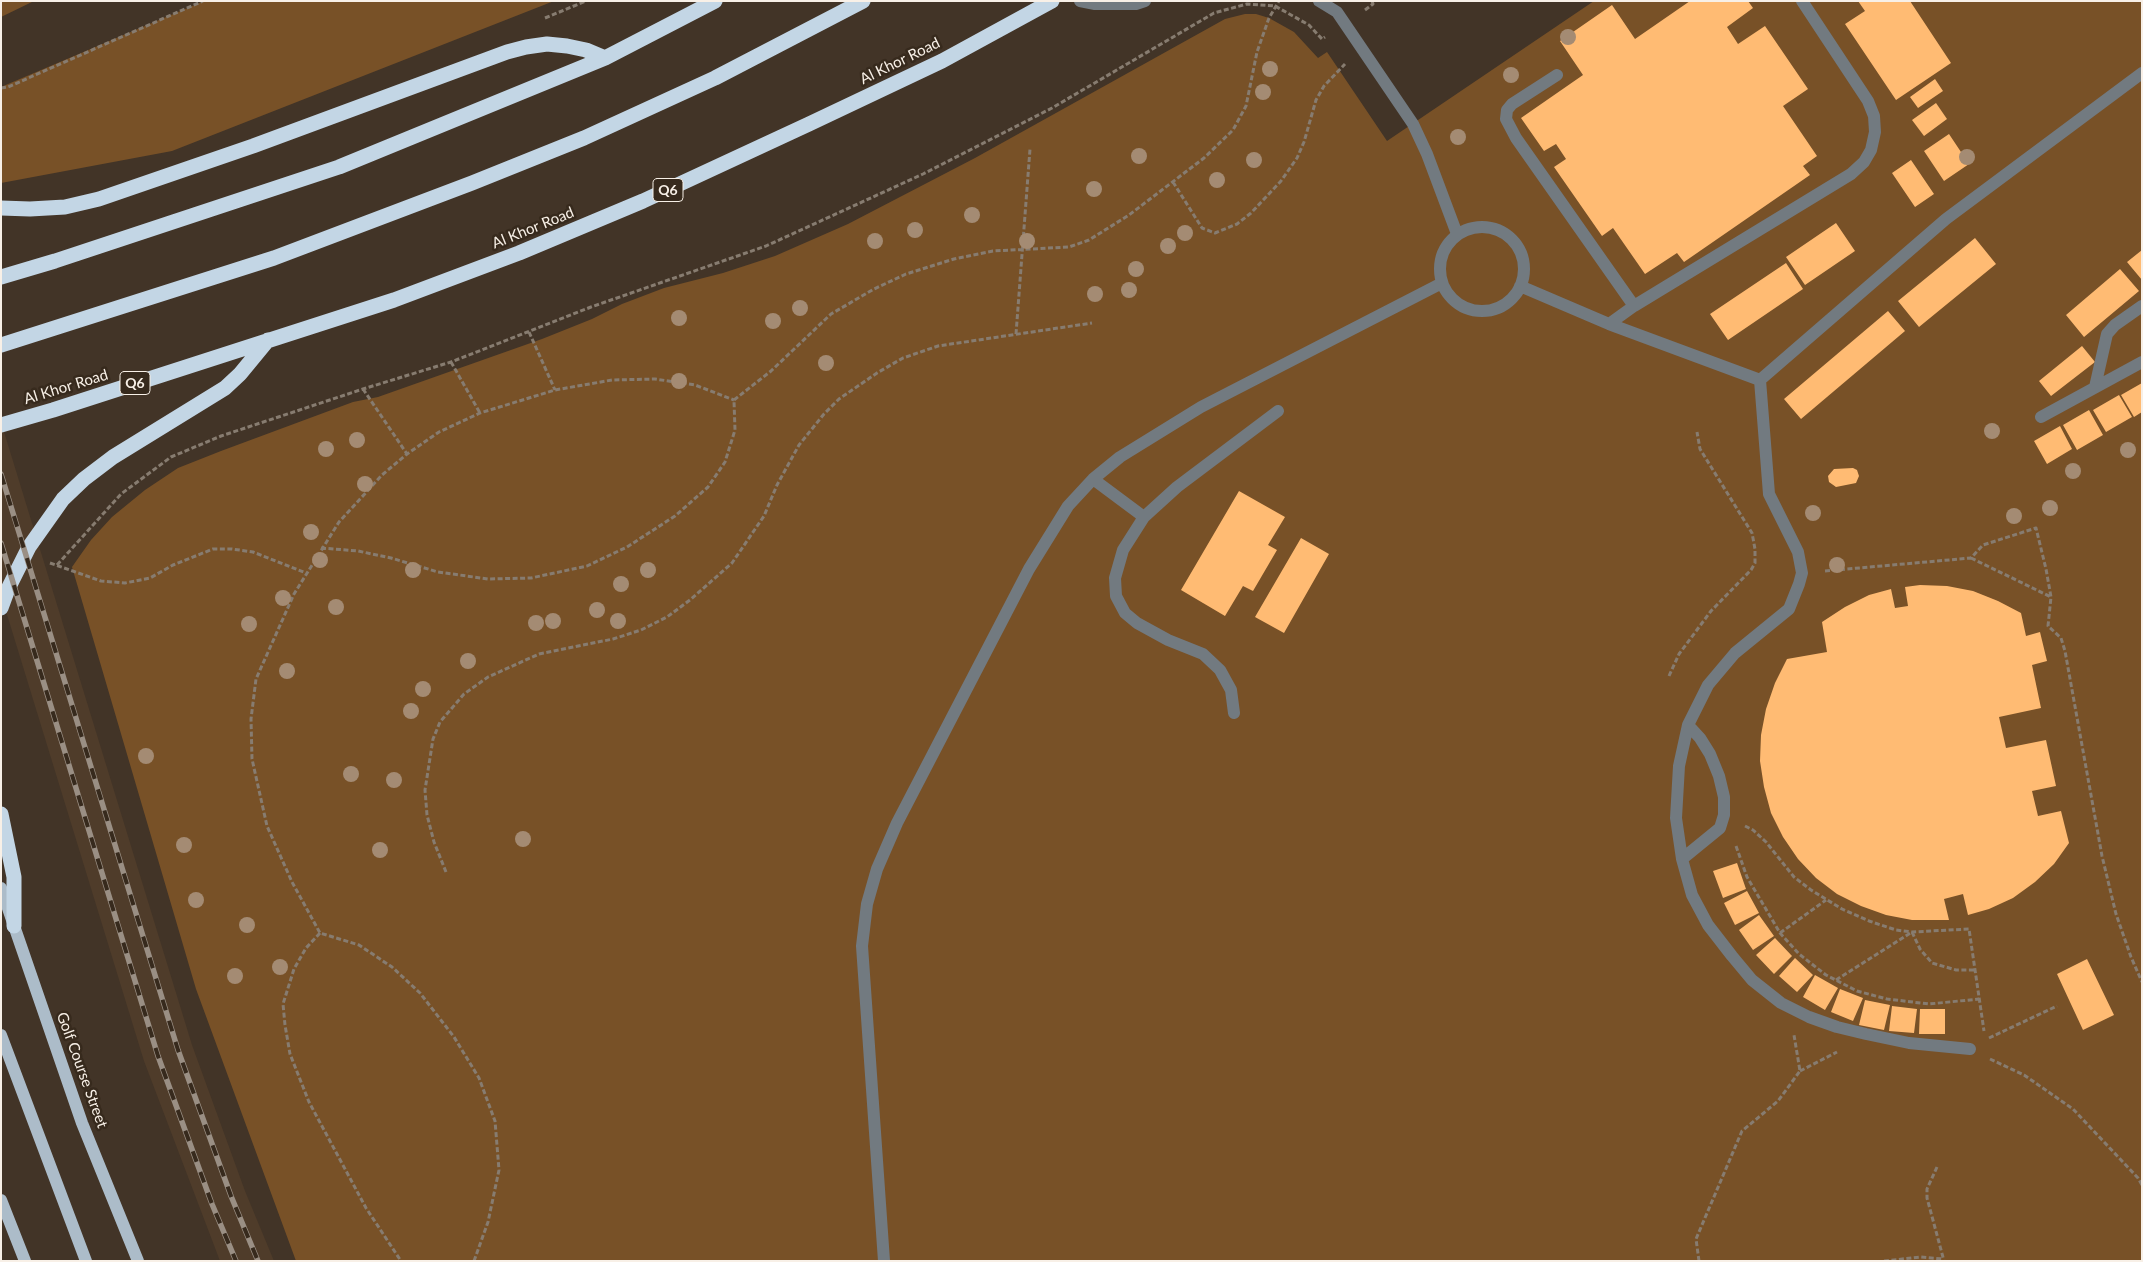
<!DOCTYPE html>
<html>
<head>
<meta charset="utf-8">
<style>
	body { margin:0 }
	#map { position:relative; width:2143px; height:1262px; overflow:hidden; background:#423427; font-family:Lato,sans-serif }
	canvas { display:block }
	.frame { position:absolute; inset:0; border:2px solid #f8f0e7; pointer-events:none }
</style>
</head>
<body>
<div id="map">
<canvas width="2143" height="1262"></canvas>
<div class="frame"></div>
</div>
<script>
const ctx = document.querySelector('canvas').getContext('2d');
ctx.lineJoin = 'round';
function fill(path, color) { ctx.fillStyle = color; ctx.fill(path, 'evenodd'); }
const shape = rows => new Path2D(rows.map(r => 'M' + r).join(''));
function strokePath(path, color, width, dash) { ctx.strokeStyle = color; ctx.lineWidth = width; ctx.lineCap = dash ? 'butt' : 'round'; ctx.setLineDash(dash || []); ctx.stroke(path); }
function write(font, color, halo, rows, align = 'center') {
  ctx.font = font + ' Lato,sans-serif'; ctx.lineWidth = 5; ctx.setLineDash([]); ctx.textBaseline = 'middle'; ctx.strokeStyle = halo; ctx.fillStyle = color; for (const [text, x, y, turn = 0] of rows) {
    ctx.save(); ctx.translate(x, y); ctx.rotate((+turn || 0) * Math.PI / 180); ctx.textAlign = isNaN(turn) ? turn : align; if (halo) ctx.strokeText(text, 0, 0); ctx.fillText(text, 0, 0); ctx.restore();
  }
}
fill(shape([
	[1,422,192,1045,245,1191,274,1261,220,1261,144,1061,1,595]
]), '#4f3c2a');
fill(shape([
	[1,1,34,1,1,17],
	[204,1,554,1,172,151,1,183,1,87],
	[1594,1,2142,1,2142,1261,296,1261,196,989,72,567,91,540,112,517,145,490,178,468,221,451,353,402,378,397,542,339,592,319,622,304,664,288,723,273,775,256,848,224,975,158,1225,19,1245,14,1256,14,1269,18,1294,32,1318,58,1327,52,1387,141]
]), '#785127');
fill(shape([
	[1690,1,1748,1,1753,8,1727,27,1738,44,1765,26,1808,89,1783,106,1817,156,1803,166,1810,175,1684,262,1677,253,1645,274,1613,228,1602,236,1554,167,1566,159,1556,144,1544,151,1521,118,1583,75,1560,41,1612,5,1635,39],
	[1858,1,1910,1,1951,63,1896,100,1845,24,1865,11],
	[1935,79,1943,91,1918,108,1910,97],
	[1936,103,1947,119,1924,136,1912,120],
	[1949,134,1969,164,1944,181,1924,151],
	[1911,160,1934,194,1915,207,1892,173],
	[1836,223,1855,251,1805,285,1786,257],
	[1975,238,1996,264,1919,327,1898,301],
	[2142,250,2142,280,2127,262],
	[1786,263,1803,289,1728,340,1710,314],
	[2120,269,2139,291,2084,337,2066,315],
	[1888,311,1905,331,1801,419,1784,399],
	[2082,346,2095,362,2051,396,2039,381],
	[2142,383,2142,412,2134,417,2121,395],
	[2119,395,2132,417,2106,432,2093,410],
	[2089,410,2103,435,2077,450,2063,425],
	[2060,426,2072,449,2047,464,2034,441],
	[1853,468,1857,470,1859,476,1856,483,1836,487,1829,482,1828,476,1834,469],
	[1239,491,1285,517,1268,545,1277,550,1253,591,1243,586,1225,616,1181,590],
	[1301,538,1329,554,1284,633,1255,617],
	[1920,585,1947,586,1973,591,1998,601,2021,613,2026,636,2040,632,2047,661,2032,665,2041,708,1999,717,2006,748,2046,740,2056,786,2032,791,2038,816,2061,811,2069,843,2054,864,2035,882,2013,898,1989,909,1968,915,1963,894,1944,899,1949,920,1912,920,1886,915,1861,906,1837,894,1816,878,1798,859,1783,837,1771,813,1764,787,1760,761,1761,735,1766,709,1775,683,1787,659,1827,652,1822,622,1845,607,1869,595,1891,589,1895,608,1908,606,1905,587],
	[1737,863,1746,889,1723,898,1713,871],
	[1747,891,1759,913,1735,925,1724,903],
	[1759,915,1774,936,1753,950,1739,930],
	[1775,938,1792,956,1774,974,1756,955],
	[1795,958,1813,975,1797,992,1779,976],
	[2087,959,2114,1015,2083,1030,2057,974],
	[1815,975,1838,988,1825,1010,1803,997],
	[1840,989,1863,998,1853,1021,1831,1012],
	[1865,1000,1890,1005,1884,1030,1859,1025],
	[1892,1006,1917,1009,1914,1033,1889,1031],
	[1920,1009,1945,1009,1945,1034,1919,1034]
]), '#ffbb73');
strokePath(shape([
	[1365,10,1373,4,1372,1],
	[545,18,586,1],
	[1,88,8,87,203,1],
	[1173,182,1202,228,1215,233,1237,224,1251,213,1281,181,1297,158,1304,142,1316,100,1324,86,1345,64],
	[529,332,555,390],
	[1016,334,1030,149],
	[451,362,480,413],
	[363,389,407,454],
	[734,400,771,371,831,314,874,289,906,274,954,259,993,251,1069,247,1089,240,1129,215,1204,158,1233,130,1246,106,1257,52,1269,18,1279,1],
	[321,548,358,551,391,558,438,572,488,579,531,578,587,566,627,547,675,516,708,487,725,462,735,430,734,401],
	[1971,558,2051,597],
	[50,563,101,581,125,583,150,578,173,565,213,549,232,549,253,552,306,573],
	[57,565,121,494,171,457,221,436,363,389,451,362,591,307,766,246,923,174,1052,108,1214,13,1247,4,1275,6,1309,25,1322,39,1325,37],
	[1825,571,1971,558,1983,545,2036,528,2046,569,2051,597,2048,626,2061,638,2065,651,2102,856,2116,914,2131,957,2142,982],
	[1669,676,1679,654,1711,611,1751,570,1755,563,1755,549,1752,533,1700,449,1697,432],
	[1745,826,1753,830,1766,842,1794,877,1811,890,1842,909,1869,921,1896,930,1912,932,1969,929,1984,1031],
	[1736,846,1747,877,1780,933,1799,954,1826,975,1857,991,1887,999,1929,1004,1979,999],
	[446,872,434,842,427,815,425,790,433,739,440,722,464,694,488,677,539,654,613,639,641,630,667,617,690,600,732,563,764,516,777,485,799,445,824,414,839,399,877,373,903,358,938,346,1092,323],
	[320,933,306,948,294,969,283,1004,285,1025,290,1054,309,1102,366,1208,401,1261],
	[1780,933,1826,900],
	[1836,980,1912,932,1920,949,1932,963,1956,970,1975,970],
	[1989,1038,2057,1006],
	[1990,1059,2024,1075,2073,1109,2138,1178,2142,1185],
	[1800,1071,1837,1052],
	[1937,1167,1927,1189,1927,1198,1944,1261],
	[474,1261,488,1222,499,1170,495,1121,479,1078,454,1037,420,993,392,967,359,945,320,933,292,882,267,826,252,759,251,719,256,679,294,594,339,522,382,475,407,454,439,432,480,413,529,398,555,390,612,380,655,379,695,385,734,400],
	[1699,1261,1696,1239,1742,1131,1778,1101,1800,1071,1794,1035],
	[1884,1261,1921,1257,1943,1259]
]), '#877c70', 3, [5, 2.5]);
strokePath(shape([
	[1080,1,1095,4,1136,4,1145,1],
	[1319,1,1337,12,1413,124,1427,154,1457,234],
	[1557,75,1512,104,1507,110,1506,119,1516,138,1634,306],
	'1440 269a42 42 0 1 1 84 0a42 42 0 1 1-84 0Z',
	[1520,286,1609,324,1760,380],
	[1609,324,1634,306,1851,174,1864,162,1871,150,1875,132,1874,116,1868,101,1802,1],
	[1760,380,1769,494,1798,552,1802,573,1799,584,1789,609,1735,653,1708,685,1688,725,1679,766,1676,818,1682,859,1692,895,1708,925,1732,956,1752,980,1781,1003,1809,1017,1837,1027,1866,1034,1909,1043,1970,1049],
	[1760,380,1946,219,2142,73],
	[2095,387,2107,334,2115,325,2142,306],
	[2041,417,2142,362],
	[1093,479,1144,517],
	[1234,713,1231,690,1220,670,1203,654,1168,640,1137,623,1125,613,1116,596,1115,578,1123,550,1144,517,1177,487,1278,411],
	[1682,859,1720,828,1724,815,1724,797,1719,776,1710,754,1700,738,1688,725],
	[884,1261,862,946,867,904,877,869,897,823,1029,569,1068,506,1093,479,1120,457,1201,407,1442,283]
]), '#727a80', 12);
strokePath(shape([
	[1,888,82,1123,138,1261],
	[1,1035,86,1261],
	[1,1200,25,1261]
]), '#acbcc9', 12);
strokePath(shape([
	[1,208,30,209,65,207,99,199,253,146,507,52,526,47,547,44,567,46,586,50,605,58],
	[1,277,55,261,339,167,605,58,715,1],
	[1,345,274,258,472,183,584,138,715,78,863,1],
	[1,425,53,410,394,300,519,253,643,201,809,124,942,61,1052,1],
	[1,608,8,589,29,547,63,499,84,479,113,457,225,388,240,374,268,340],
	[1,814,14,877,14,926]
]), '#c3d6e5', 15);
const rail = shape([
	[1,474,178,1050,231,1196,258,1261],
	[1,543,158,1056,212,1204,236,1261]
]);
strokePath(rail, '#9a8f84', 5.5);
strokePath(rail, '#372a1d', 4, [11]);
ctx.fillStyle = '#a48b73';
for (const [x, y] of [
	[1568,37],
	[1270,69],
	[1511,75],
	[1263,92],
	[1458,137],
	[1139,156],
	[1967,157],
	[1254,160],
	[1217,180],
	[1094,189],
	[972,215],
	[915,230],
	[1185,233],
	[875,241],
	[1027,241],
	[1168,246],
	[1136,269],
	[1129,290],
	[1095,294],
	[800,308],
	[679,318],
	[773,321],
	[826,363],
	[679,381],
	[1992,431],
	[357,440],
	[326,449],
	[2128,450],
	[2073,471],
	[365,484],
	[2050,508],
	[1813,513],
	[2014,516],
	[311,532],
	[320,560],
	[1837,565],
	[413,570],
	[648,570],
	[621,584],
	[283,598],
	[336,607],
	[597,610],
	[553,621],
	[618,621],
	[536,623],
	[249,624],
	[468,661],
	[287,671],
	[423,689],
	[411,711],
	[146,756],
	[351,774],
	[394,780],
	[523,839],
	[184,845],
	[380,850],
	[196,900],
	[247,925],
	[280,967],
	[235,976]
]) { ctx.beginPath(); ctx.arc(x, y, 8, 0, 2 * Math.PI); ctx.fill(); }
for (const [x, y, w] of [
	[668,190,30],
	[135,383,30]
]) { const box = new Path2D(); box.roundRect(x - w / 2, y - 11.5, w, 23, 4); ctx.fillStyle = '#372a1d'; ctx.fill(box); strokePath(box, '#f8f0e7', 1); }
write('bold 14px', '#f8f0e7', null, [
	["Q6",668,190],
	["Q6",135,383]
]);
write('15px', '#f8f0e7', '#372a1d', [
	["Al Khor Road",900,61,-26],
	["Al Khor Road",533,228,-22],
	["Al Khor Road",66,387,-17],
	["Golf Course Street",82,1070,70]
]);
</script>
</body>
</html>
